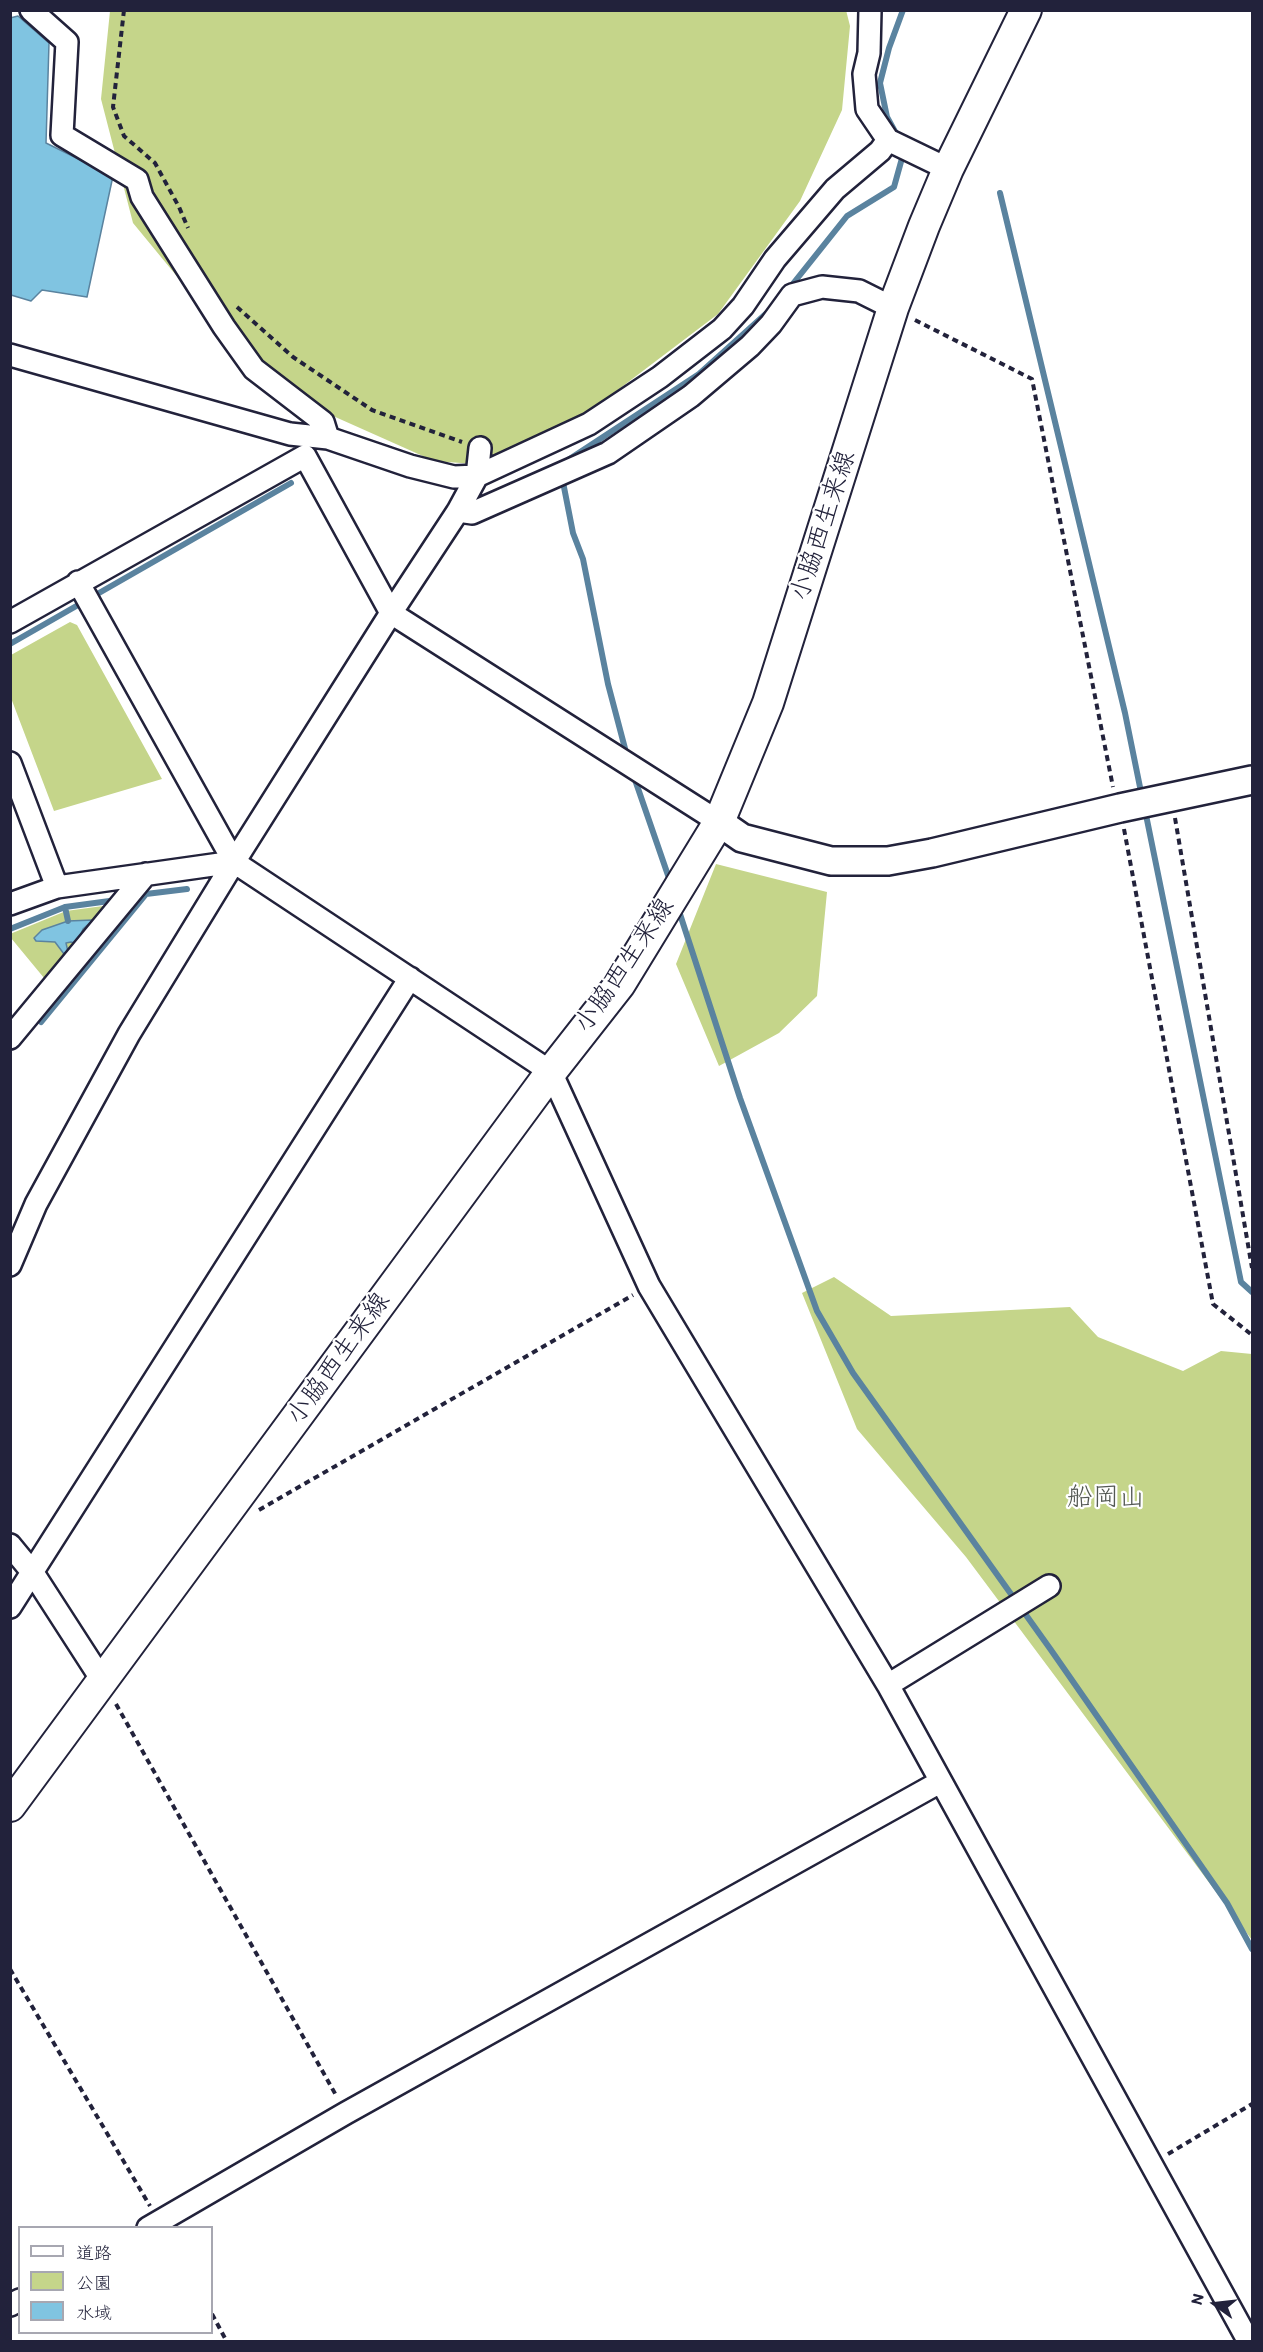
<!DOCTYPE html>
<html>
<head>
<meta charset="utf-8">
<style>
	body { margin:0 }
	#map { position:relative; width:1263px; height:2352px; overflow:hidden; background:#fff; font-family:Itim,"Klee One",sans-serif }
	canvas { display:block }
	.frame { position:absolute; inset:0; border:12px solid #22223b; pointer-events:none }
	.legend { position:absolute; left:18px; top:2226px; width:195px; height:108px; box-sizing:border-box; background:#fff; border:2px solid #a7a7b1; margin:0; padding:8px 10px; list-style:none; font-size:18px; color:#22223b }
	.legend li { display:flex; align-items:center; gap:12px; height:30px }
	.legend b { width:30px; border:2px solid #a7a7b1 }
	.north { position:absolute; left:1185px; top:2274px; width:60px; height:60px; -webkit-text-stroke:4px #fff; paint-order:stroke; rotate:285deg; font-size:16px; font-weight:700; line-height:24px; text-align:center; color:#22223b }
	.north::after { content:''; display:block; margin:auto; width:21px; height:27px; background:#22223b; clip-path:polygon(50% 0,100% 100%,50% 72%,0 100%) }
</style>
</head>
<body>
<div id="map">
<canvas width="1263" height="2352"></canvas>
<div class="frame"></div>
<ul class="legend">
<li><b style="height:8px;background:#fff"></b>道路</li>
<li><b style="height:16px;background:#c5d58a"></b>公園</li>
<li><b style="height:16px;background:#80c4e1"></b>水域</li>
</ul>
<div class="north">N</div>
</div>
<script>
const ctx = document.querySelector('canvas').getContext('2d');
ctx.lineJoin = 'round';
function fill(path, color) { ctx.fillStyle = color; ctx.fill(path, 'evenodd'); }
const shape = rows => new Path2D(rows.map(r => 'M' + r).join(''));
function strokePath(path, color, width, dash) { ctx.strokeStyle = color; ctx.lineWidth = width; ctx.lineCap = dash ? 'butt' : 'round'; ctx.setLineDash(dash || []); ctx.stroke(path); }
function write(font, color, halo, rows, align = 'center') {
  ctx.font = font + ' Itim,"Klee One",sans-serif'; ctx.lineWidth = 4.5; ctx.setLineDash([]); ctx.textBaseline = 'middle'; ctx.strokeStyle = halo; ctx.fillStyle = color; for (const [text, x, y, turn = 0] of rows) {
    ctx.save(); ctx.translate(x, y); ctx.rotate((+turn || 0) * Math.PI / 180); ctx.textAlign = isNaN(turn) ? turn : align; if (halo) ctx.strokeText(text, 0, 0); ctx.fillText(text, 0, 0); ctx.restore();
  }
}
fill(shape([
	[846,10,850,26,842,110,800,201,718,314,516,467,434,461,268,387,133,223,101,99,110,11],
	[70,622,77,625,162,779,54,811,11,698,11,655],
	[716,864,827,892,817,996,779,1033,719,1066,676,964],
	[118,904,49,984,11,938,10,934,66,911],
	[834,1277,891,1316,1070,1307,1098,1337,1183,1371,1221,1351,1252,1354,1252,1940,966,1557,857,1429,802,1293]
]), '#c5d58a');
const water = shape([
	[18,16,49,43,46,143,113,176,87,297,42,290,31,301,11,295,10,18,18,16],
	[93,920,83,929,77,944,71,942,66,943,68,952,64,954,55,942,36,941,34,938,42,930,68,921,93,920]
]);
fill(water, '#80c4e1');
strokePath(water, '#5a839f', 1.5);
strokePath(shape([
	[898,137,887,117,880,83,889,48,903,10],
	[1000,193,1125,713,1142,797],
	[788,290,847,216,894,187,904,151],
	[568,460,699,374,769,311],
	[562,477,573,533,583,559,608,684,627,756],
	[10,644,291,483],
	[633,774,671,884],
	[1145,810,1241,1282,1252,1292],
	[65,907,68,921],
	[678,908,740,1098,817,1311,853,1373,1051,1650,1227,1903,1252,1949],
	[10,929,65,907,117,900],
	[41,1022,146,894,187,889]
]), '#5a839f', 6);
const minor = shape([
	[31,10,67,42,62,135,137,180,142,197,224,327,254,369,323,422,328,438],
	[870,10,869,53,864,74,867,109,888,140,948,169],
	[10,355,290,434,328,438,410,466,454,477,477,476,589,424,660,377,722,329,743,306,775,259,835,189,880,151,888,140],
	[458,511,472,513,608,453,691,396,750,346,771,324,792,295,822,287,859,291,893,308],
	[78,582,234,862,551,1072,649,1286,888,1685,1249,2342],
	[10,622,305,456,391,613,719,822],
	[10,763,57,887],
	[10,904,57,887,234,862],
	[10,1038,146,874],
	[10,1265,36,1204,129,1034,234,862,391,613,458,511,477,476,480,448],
	[10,1545,33,1573,102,1680],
	[10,1607,410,978],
	[888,1685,1049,1586],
	[148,2228,346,2113,940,1782],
	[10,2305,20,2300]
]);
const tertiary = shape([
	[719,822,742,838,831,861,888,861,932,853,1120,808,1252,780]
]);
const secondary = shape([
	[10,1806,551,1072,620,984,719,822,768,703,893,308,924,226,948,169,1026,10]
]);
strokePath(minor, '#22223b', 26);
strokePath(tertiary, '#22223b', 32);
strokePath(secondary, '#22223b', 34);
strokePath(shape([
	[124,10,113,107,124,136,155,163,179,207,188,228],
	[237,307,293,357,372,410,462,442],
	[915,320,1032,379,1113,787],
	[1175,818,1252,1268],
	[1124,829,1213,1304,1252,1335,1252,1333],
	[259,1510,633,1295],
	[116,1704,337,2097],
	[10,1969,150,2206],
	[1168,2154,1252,2104],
	[212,2314,227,2342]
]), '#22223b', 4, [6, 4.5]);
strokePath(minor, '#fff', 21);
strokePath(tertiary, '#fff', 27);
strokePath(secondary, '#fff', 30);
write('26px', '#22223b', '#fff', [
	["小脇西生来線",824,526,-72],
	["小脇西生来線",625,966,-56],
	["小脇西生来線",339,1359,-54]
]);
write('26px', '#535853', '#fff', [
	["船岡山",1106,1498]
]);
</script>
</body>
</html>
